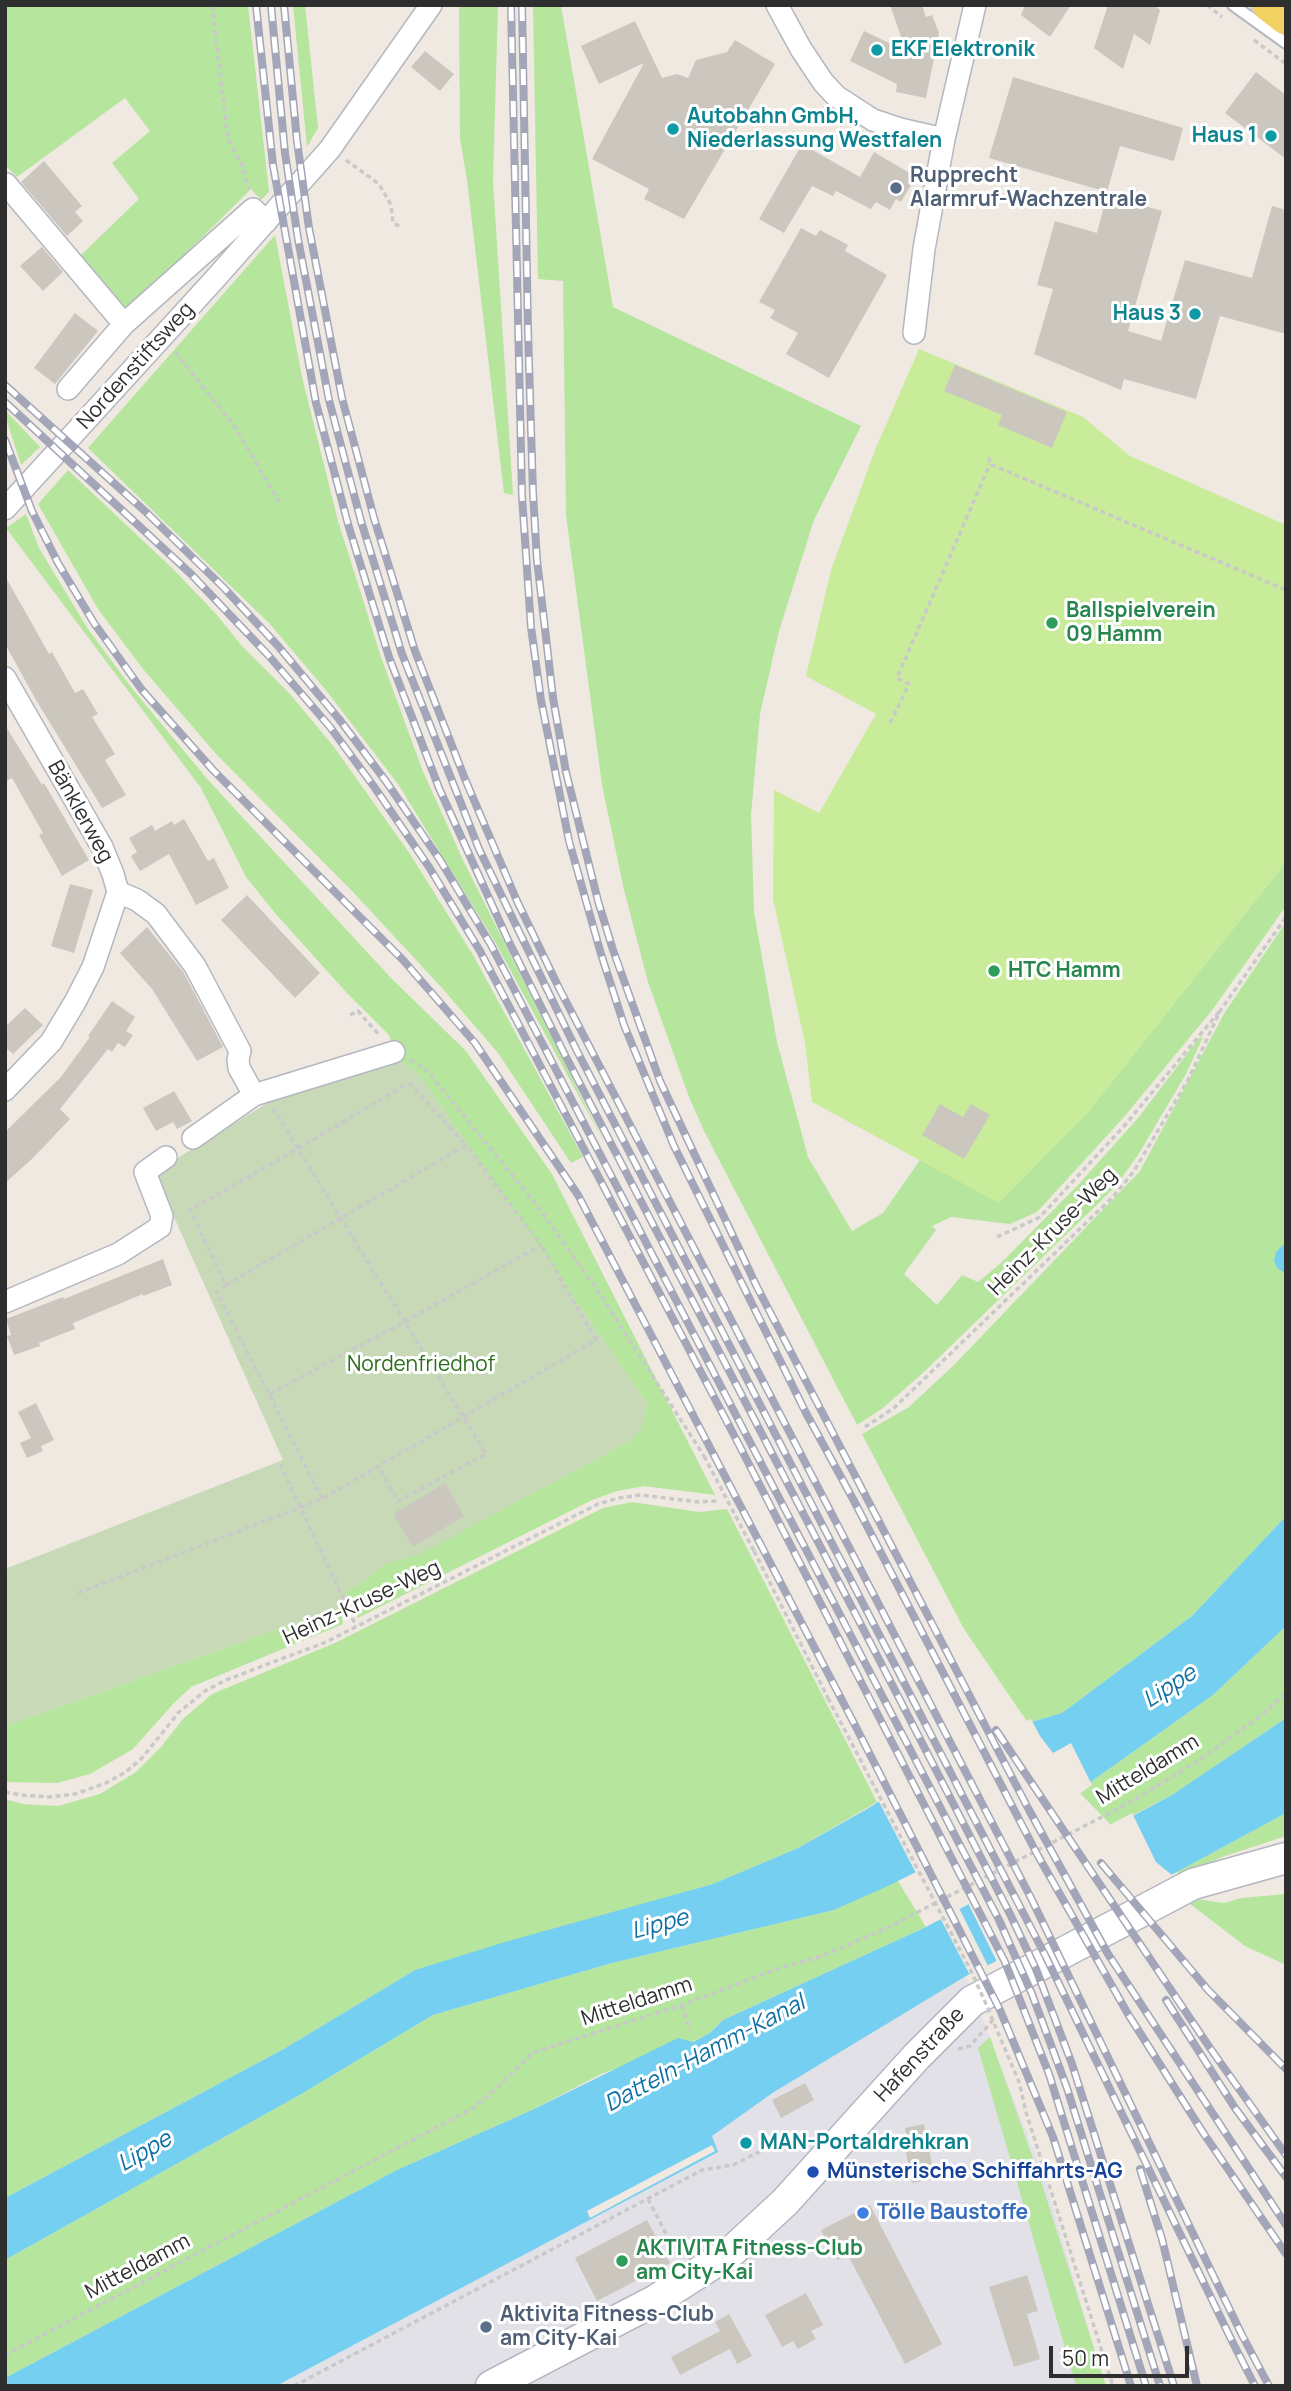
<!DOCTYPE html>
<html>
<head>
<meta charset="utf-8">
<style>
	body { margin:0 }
	#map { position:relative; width:1291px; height:2391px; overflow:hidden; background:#efe9e1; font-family:Manrope,sans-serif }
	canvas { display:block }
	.frame { position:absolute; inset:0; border:7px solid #2e2e2e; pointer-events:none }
	.scale { position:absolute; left:1049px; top:2346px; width:140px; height:32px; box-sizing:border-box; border:4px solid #2e2e2e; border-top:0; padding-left:9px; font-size:21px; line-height:24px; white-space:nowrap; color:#2e2e2e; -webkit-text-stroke:5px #fff; paint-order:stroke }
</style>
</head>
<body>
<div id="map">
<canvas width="1291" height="2391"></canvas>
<div class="frame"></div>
<div class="scale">50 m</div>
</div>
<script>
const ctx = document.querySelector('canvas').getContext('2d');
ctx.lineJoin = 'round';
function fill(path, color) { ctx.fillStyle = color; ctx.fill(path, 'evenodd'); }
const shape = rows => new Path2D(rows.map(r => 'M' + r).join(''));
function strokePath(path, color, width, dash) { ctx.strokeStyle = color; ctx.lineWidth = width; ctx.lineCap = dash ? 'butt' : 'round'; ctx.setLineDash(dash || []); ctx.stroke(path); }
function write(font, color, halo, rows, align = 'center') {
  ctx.font = font + ' Manrope,sans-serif'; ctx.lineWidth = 6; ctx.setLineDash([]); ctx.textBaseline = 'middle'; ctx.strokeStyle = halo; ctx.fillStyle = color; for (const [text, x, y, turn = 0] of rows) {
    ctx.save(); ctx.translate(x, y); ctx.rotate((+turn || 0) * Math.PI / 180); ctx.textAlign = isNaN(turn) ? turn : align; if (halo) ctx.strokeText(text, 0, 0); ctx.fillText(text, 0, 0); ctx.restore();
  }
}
fill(shape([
	[966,1976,1046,2183,1105,2386,276,2386,717,2152,711,2136,774,2092]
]), '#e3e1e8');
fill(shape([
	[5,5,248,5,269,192,261,200,251,189,128,311,80,256,139,199,112,163,150,131,125,98,17,177,5,165],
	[293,5,305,5,318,128,307,147],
	[459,5,498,5,493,181,513,495,504,493,467,180,460,138],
	[533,5,561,5,613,307,861,426,814,520,779,631,760,714,751,815,754,912,777,1042,808,1157,852,1231,883,1213,920,1160,999,1202,1088,1112,1286,862,1286,906,1213,1009,1124,1117,1037,1212,1010,1224,951,1217,932,1226,936,1230,904,1274,937,1305,962,1275,978,1282,1001,1263,1079,1184,1138,1118,1199,1038,1203,1037,1186,1074,1138,1155,1115,1187,925,1371,883,1408,857,1425,704,1131,689,1097,648,982,624,890,602,785,566,515,563,281,538,279],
	[275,235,302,377,338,521,381,657,422,769,463,860,605,1144,495,942,398,784,325,689,269,623,88,448],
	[5,410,40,447,21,465,5,415],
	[68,470,173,569,216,614,242,646,290,694,334,747,410,854,473,955,583,1157,571,1163,498,1053,442,988,353,892,217,755,143,669,98,609,38,504],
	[26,514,39,548,88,629,134,691,209,781,391,978,466,1051,552,1174,715,1495,644,1486,617,1491,592,1500,358,1618,345,1591,363,1582,385,1563,420,1553,630,1441,648,1405,418,1073,399,1060,389,1035,345,991,275,913,246,877,201,788,6,528],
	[1286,922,1286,1516,1192,1616,1062,1713,1028,1723,964,1629,862,1434,909,1407,953,1366,1140,1171,1225,1012],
	[632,1502,699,1512,727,1509,877,1802,798,1848,713,1884,415,1970,282,2050,5,2198,5,1799,22,1804,58,1806,100,1794,136,1772,160,1748,183,1719,212,1694,335,1643,603,1508],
	[340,1607,343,1624,191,1687,174,1703,133,1749,90,1774,57,1783,5,1782,5,1726],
	[1286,1626,1286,1718,1172,1795,1112,1826,1078,1791,1213,1695],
	[1286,1813,1286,1836,1222,1857,1180,1876,1177,1872],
	[898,1881,926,1927,723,2020,710,2033,692,2042,601,2074,532,2110,397,2170,5,2378,5,2260,303,2093,433,2015,612,1963,834,1910],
	[1286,1894,1286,1965,1245,1946,1181,1897,1224,1903,1241,1898],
	[990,2037,1042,2184,1106,2386,1076,2386,978,2048]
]), '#b6e59e');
fill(shape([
	[399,1060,418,1073,648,1405,641,1429,630,1441,420,1554,385,1564,363,1582,345,1591,349,1601,340,1607,5,1726,5,1569,283,1460,156,1177,163,1167,274,1099]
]), '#c8d9b8');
fill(shape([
	[919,349,1083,417,1130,456,1286,525,1286,862,1088,1112,999,1203,812,1102,805,1043,773,899,774,790,819,813,876,714,806,676,831,570,875,450]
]), '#c9ec9a');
fill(shape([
	[1286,1242,1286,1274,1277,1268,1274,1260,1276,1252],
	[1286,1516,1286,1626,1213,1695,1078,1791,888,1886,834,1910,612,1963,433,2015,303,2093,5,2260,5,2198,282,2050,415,1970,505,1942,713,1884,798,1848,867,1809,948,1758,1028,1723,1062,1713,1192,1616],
	[1286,1718,1286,1813,1177,1872,966,1976,774,2092,712,2136,718,2152,276,2386,5,2386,5,2378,397,2170,532,2110,678,2038,693,2042,710,2033,723,2020,926,1927,1172,1795]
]), '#75cff0');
fill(shape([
	[1031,1719,1040,1736,1053,1753,1071,1743,1092,1785,1079,1794,917,1875,877,1798,946,1755],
	[1132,1813,1156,1862,1173,1876,1180,1874,998,1964,967,1901],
	[958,1906,989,1968,971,1977,939,1916],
	[712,2145,715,2151,590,2218,587,2211]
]), '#efe9e1');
fill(shape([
	[890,5,922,5,926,17,932,15,939,33,926,98,896,92,897,84,850,61,864,31,906,51],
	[1025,5,1071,5,1050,37,1021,15],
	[1108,5,1154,5,1160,10,1150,45,1134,34,1123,69,1094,48],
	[635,21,662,78,677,74,688,78,696,60,727,52,735,40,775,64,684,219,644,199,649,189,592,159,644,63,599,84,581,46],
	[425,51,454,74,440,91,411,67],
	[1256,72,1286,95,1286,159,1225,113],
	[1013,77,1183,128,1174,161,1120,146,1107,192,989,158],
	[802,144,860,177,874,152,913,175,908,183,911,185,901,202,896,199,890,210,876,202,871,209,836,191,833,196,812,186,784,233,759,219],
	[44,161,82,206,75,212,83,221,67,236,21,182],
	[1107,195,1162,211,1128,331,1161,341,1185,260,1252,278,1272,206,1286,210,1286,334,1220,316,1196,399,1124,379,1121,390,1034,354,1053,289,1037,285,1055,221,1097,233],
	[801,228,816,236,820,230,848,245,845,251,887,275,829,378,786,354,798,333,770,318,775,310,759,302],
	[42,247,63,272,43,291,20,266],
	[75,313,98,331,55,384,34,368],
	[955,365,1067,412,1052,448,998,425,1002,415,944,391],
	[5,576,49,654,52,652,75,693,83,689,98,714,92,717,115,754,105,760,126,795,102,808,36,700,5,644],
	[5,725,42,785,44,783,89,860,62,876,39,835,43,833,12,778,5,782],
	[184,819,208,861,214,858,229,888,196,905,169,854,140,871,131,856,137,852,129,838,152,825,155,831,172,821,174,825],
	[70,884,93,890,74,953,51,946],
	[247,895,320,973,295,998,221,920],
	[147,927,184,973,223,1047,197,1061,152,989,120,953],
	[112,1001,135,1017,126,1031,133,1035,125,1047,118,1043,112,1052,108,1049,60,1109,70,1119,33,1158,5,1183,5,1132,61,1077,90,1037,88,1036],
	[25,1008,43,1025,13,1054,5,1047,5,1027],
	[174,1091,192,1121,177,1129,173,1122,156,1131,143,1108],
	[940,1104,963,1117,971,1104,990,1115,964,1159,922,1135],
	[163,1259,172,1285,143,1296,143,1294,73,1323,75,1329,39,1343,40,1346,14,1355,7,1336,11,1335,6,1319,63,1297,64,1299],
	[36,1403,54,1440,41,1446,43,1451,27,1458,20,1443,31,1438,18,1412],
	[445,1483,464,1516,413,1547,393,1514],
	[805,2083,814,2100,781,2118,772,2100],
	[924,2124,935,2179,912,2183,904,2143,908,2143,905,2128],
	[870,2205,942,2344,905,2364,848,2255,837,2260,821,2230],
	[647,2220,670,2263,597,2301,575,2258],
	[1027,2275,1038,2311,1027,2314,1040,2359,1014,2367,989,2287],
	[806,2293,823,2325,811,2331,816,2339,798,2349,793,2341,782,2347,765,2315],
	[729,2314,752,2356,737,2364,730,2349,680,2375,671,2357,720,2331,715,2322]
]), '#cbc7bf');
const lane = shape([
	[1233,5,1286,43]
]);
const street = shape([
	[777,5,801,49,823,82,836,96,873,120,900,129,944,139],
	[6,184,124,324],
	[914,333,924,249,944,139,975,5],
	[68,389,124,324,253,209,266,222],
	[5,509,214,280,330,149,431,5],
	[5,678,102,847,113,874,118,892,93,967,75,1002,51,1042,5,1090],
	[118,892,137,900,156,914,195,966,240,1051,238,1060,239,1068,254,1095],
	[193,1138,254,1095,394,1052],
	[5,1302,118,1254,160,1227,162,1216,145,1172,166,1157]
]);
const secondary = shape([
	[491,2386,656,2300,731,2252,785,2202,917,2056,972,2001,1193,1884,1286,1858]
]);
const primary = shape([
	[1269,5,1286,18]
]);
strokePath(lane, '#b4b7c1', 14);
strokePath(street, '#b4b7c1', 24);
strokePath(secondary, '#b4b7c1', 33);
strokePath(primary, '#c9c9c9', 37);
strokePath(shape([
	[212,5,228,140,241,163,249,190],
	[1207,5,1222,17],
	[1254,40,1286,64],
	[346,160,379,184,391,205,393,223,401,227],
	[175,352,235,427,279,502],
	[989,457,990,464,1286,590],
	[890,723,909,684,897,678,990,464],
	[350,1015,358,1011,380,1036],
	[410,1060,425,1068,542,1212,602,1297,704,1456],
	[409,1083,466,1145,226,1285,190,1210,299,1148,409,1083],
	[273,1108,486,1454,398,1501,378,1466],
	[997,1237,1040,1217,1125,1125,1219,1012],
	[226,1285,217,1292,322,1499],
	[270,1394,406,1321,541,1245,466,1145],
	[865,1427,894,1408,1113,1197,1134,1171,1188,1080,1220,1011,1286,917],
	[280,1464,356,1626],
	[754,1551,828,1698],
	[78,1593,322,1499,596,1340,541,1245],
	[5,1792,21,1795,50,1797,75,1794,106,1783,126,1772,142,1758,179,1712,205,1691,226,1680,326,1642,598,1504,619,1498,641,1495,699,1502,718,1501],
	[682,2005,690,2031],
	[991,2016,1019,2082,1026,2112,1113,2386],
	[958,2049,970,2046,993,2020],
	[648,2199,679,2259],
	[5,2355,473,2108,497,2088,532,2053,682,2005,774,1970,822,1956,887,1928,1129,1803,1195,1763,1259,1717,1286,1693],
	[294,2386,702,2170,733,2165,791,2136,805,2147]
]), '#c9c9c9', 3.5, [5, 3.5]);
strokePath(lane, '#fff', 10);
strokePath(street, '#fff', 21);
strokePath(secondary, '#fff', 30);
strokePath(primary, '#f2d163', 33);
const rail = shape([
	[256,5,273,165,316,403,348,524,389,657,439,788,508,940,565,1055,884,1669,1010,1914,1036,1969,1072,2064,1174,2386],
	[271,5,285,153,298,239,329,400,361,521,402,654,479,849,576,1049,1045,1955,1232,2341,1255,2386],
	[284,5,297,141,309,228,342,398,374,518,415,651,465,779,517,901,559,988,1031,1898,1242,2335,1269,2386],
	[511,5,522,496,531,627,541,700,569,841,601,954,624,1025,674,1146,806,1413,853,1499,1037,1854,1128,2014,1204,2134,1286,2254],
	[522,5,528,331,533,493,537,560,553,698,566,772,598,901,613,950,660,1081,757,1287,1029,1810,1108,1954,1286,2225],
	[5,385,147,513,224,588,278,646,339,719,385,780,440,860,491,945,999,1920,1032,1994,1067,2088,1160,2386],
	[5,402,191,574,269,656,330,727,375,788,429,867,480,951,736,1439,1005,1962,1049,2074,1146,2386],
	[5,440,32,511,58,563,94,623,142,690,213,770,403,960,475,1043,578,1195,856,1727,1000,2010,1053,2137,1131,2386],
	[996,1730,1210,2048,1286,2155],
	[1101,1863,1208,1990,1286,2069],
	[1166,2000,1235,2108,1286,2177],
	[1140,2169,1162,2239,1197,2386]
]);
strokePath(rail, '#a3a6b8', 8);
strokePath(rail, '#fff', 5, [16]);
strokePath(shape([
	[704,1456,754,1551],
	[828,1698,972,1973,991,2015]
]), '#c9c9c9', 3.5, [5, 3.5]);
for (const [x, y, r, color] of [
	[877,50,7,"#0f9aa8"],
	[673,129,7,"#0f9aa8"],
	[1271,136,7,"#0f9aa8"],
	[896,188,7,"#5c6f8a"],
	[1195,314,7,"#0f9aa8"],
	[1052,623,7,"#2e9e5b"],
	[994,971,7,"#2e9e5b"],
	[746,2143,7,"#0f9aa8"],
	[813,2172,7,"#1a4fb4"],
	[863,2213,7,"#3f7fe0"],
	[622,2261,7,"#2e9e5b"],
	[486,2327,7,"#5c6f8a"]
]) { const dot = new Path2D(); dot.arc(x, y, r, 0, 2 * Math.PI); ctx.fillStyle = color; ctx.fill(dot); strokePath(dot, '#fff', 2.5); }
write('bold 21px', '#0d838f', '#fff', [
	["EKF Elektronik",891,50],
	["Autobahn GmbH,",687,117],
	["Niederlassung Westfalen",687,141],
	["Haus 1",1257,136,"right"],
	["Haus 3",1181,314,"right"],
	["MAN-Portaldrehkran",760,2143]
], 'left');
write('bold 21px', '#4e5e75', '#fff', [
	["Rupprecht",910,176],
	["Alarmruf-Wachzentrale",910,200],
	["Aktivita Fitness-Club",500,2315],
	["am City-Kai",500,2339]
], 'left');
write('21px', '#2e2e2e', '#fff', [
	["Nordenstiftsweg",136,366,-48],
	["Bänklerweg",80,812,61],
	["Heinz-Kruse-Weg",1053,1232,-45],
	["Heinz-Kruse-Weg",362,1603,-25],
	["Mitteldamm",1148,1770,-31],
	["Mitteldamm",637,2002,-18],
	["Hafenstraße",920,2055,-47],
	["Mitteldamm",138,2267,-28]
]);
write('bold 21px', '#27864d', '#fff', [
	["Ballspielverein",1066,611],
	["09 Hamm",1066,635],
	["HTC Hamm",1008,971],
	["AKTIVITA Fitness-Club",636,2249],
	["am City-Kai",636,2273]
], 'left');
write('21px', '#2c6e1b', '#fff', [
	["Nordenfriedhof",421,1365]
]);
write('bold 21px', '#164399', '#fff', [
	["Münsterische Schiffahrts-AG",827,2172]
], 'left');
write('bold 21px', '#366cbe', '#fff', [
	["Tölle Baustoffe",877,2213]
], 'left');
write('italic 23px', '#0d6fa3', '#fff', [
	["Lippe",1170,1687,-33],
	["Lippe",660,1925,-15],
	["Datteln-Hamm-Kanal",705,2054,-28],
	["Lippe",145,2152,-30]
]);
</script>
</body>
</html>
